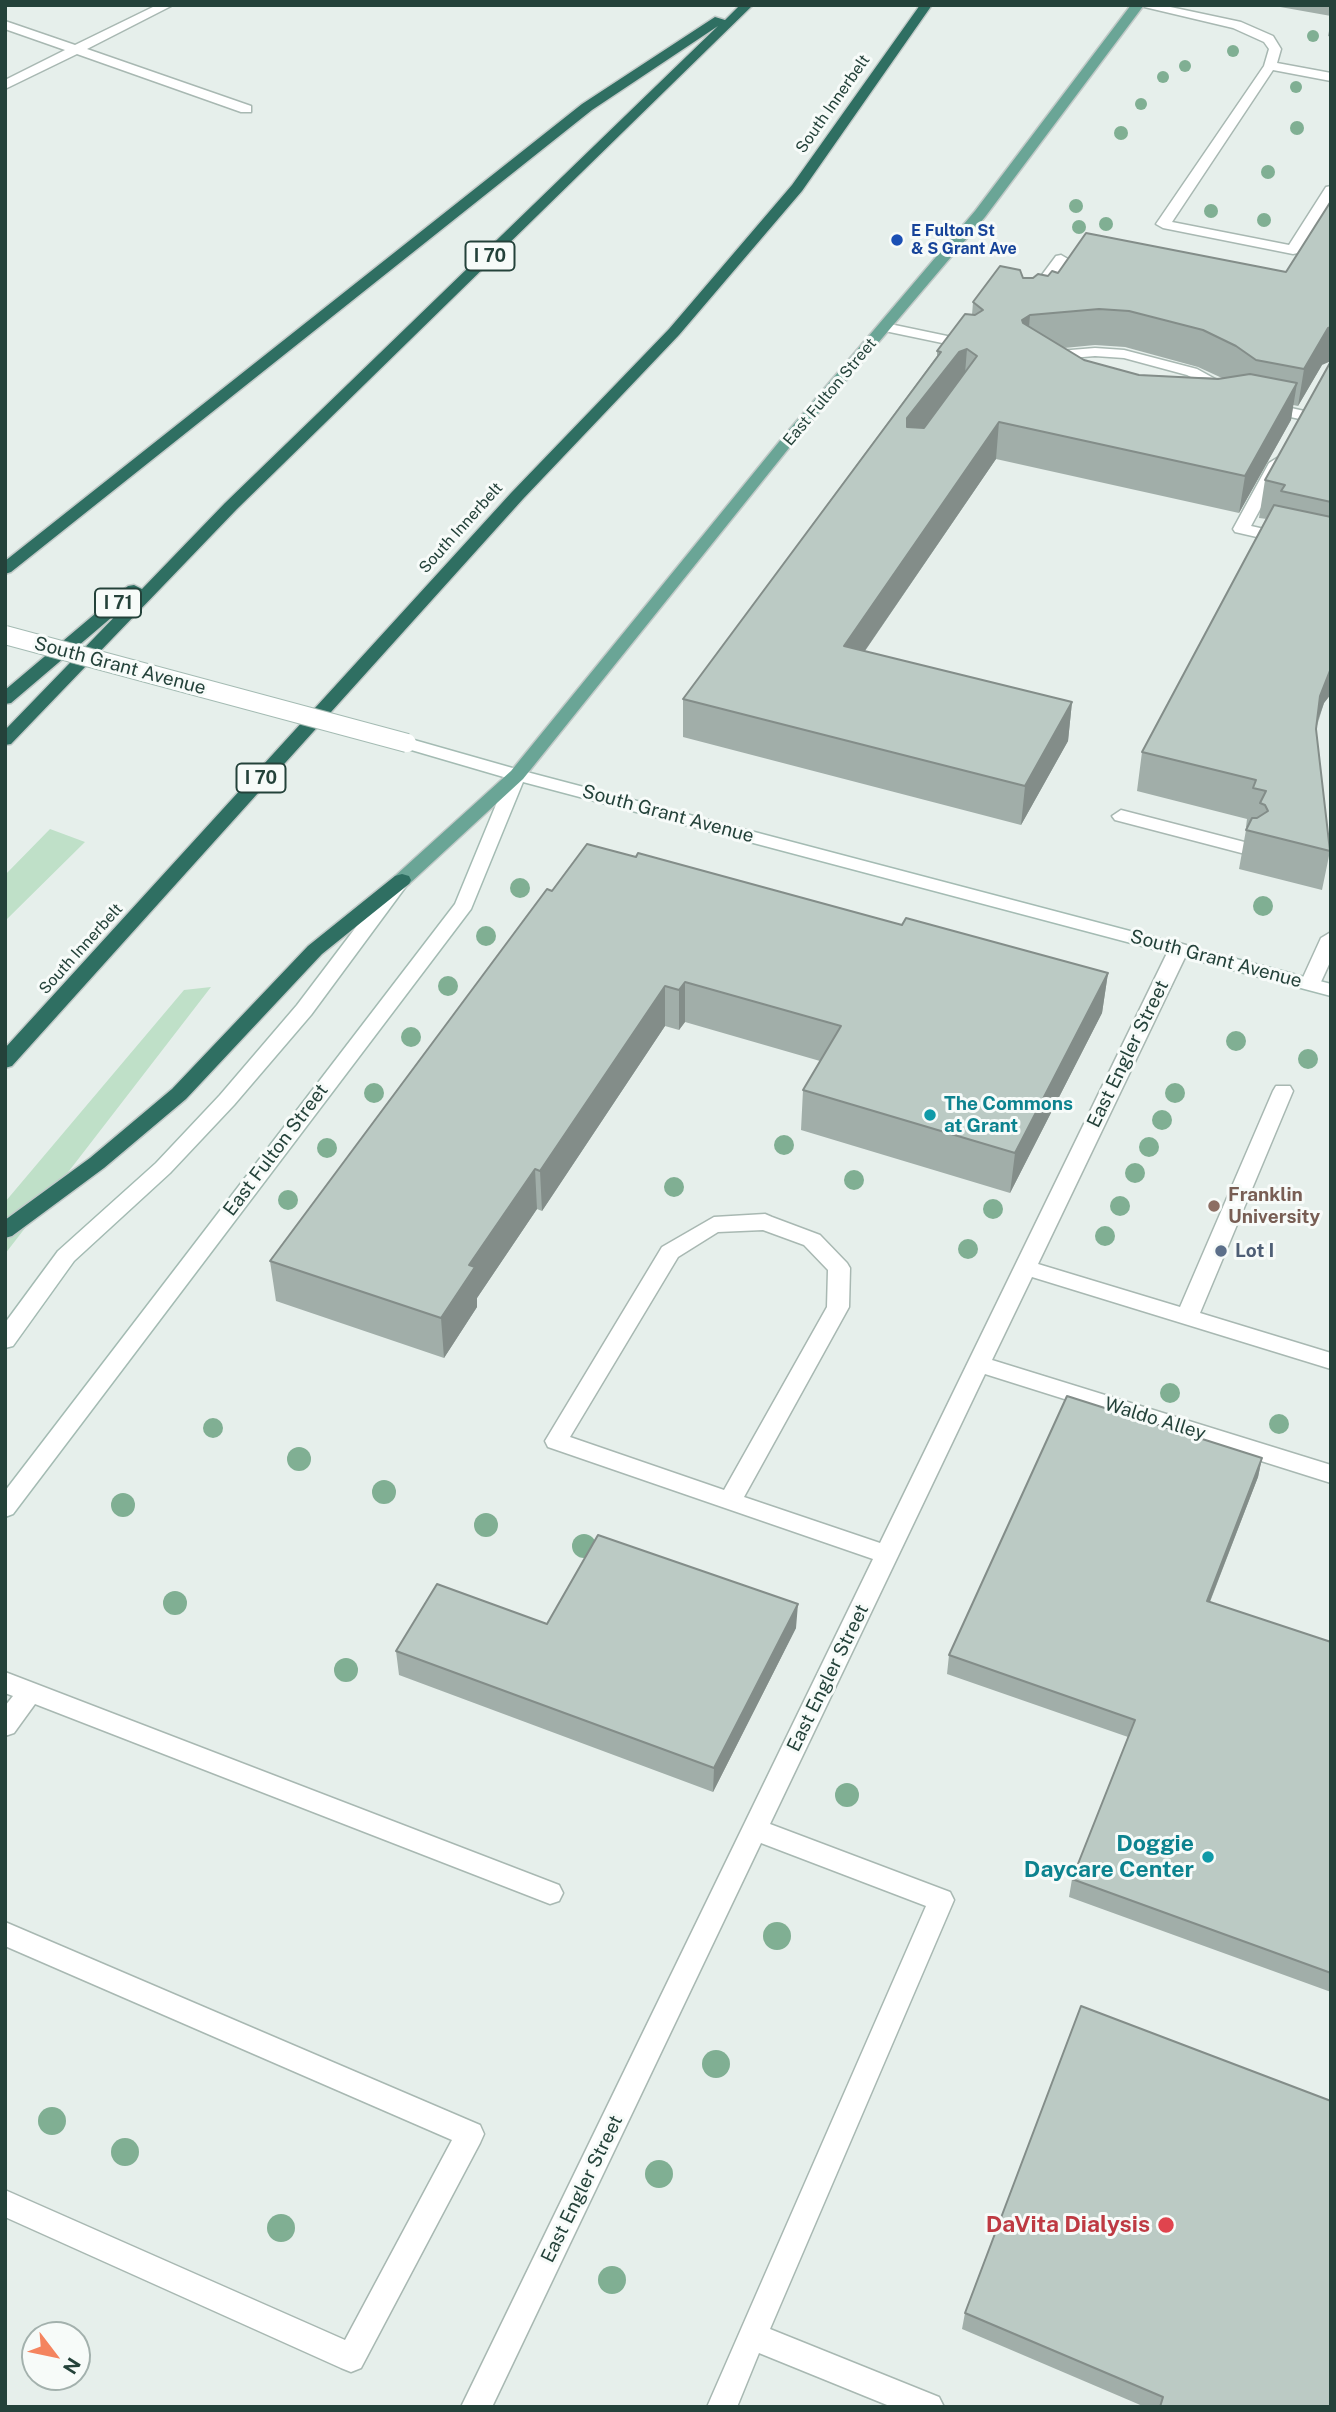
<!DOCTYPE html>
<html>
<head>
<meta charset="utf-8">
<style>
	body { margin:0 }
	#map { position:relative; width:1336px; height:2412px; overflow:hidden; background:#e6efeb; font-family:"Public Sans",sans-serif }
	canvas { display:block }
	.frame { position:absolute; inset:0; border:7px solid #24423a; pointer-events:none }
	.north { position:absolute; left:21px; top:2321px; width:70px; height:70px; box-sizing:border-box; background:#f7fbf9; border:2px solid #a3b1ad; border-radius:50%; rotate:122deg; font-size:19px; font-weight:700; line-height:28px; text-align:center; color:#24423a }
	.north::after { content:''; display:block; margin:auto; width:24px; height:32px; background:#f4845f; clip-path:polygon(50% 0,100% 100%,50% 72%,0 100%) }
</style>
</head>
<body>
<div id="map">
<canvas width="1336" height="2412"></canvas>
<div class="frame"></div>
<div class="north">N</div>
</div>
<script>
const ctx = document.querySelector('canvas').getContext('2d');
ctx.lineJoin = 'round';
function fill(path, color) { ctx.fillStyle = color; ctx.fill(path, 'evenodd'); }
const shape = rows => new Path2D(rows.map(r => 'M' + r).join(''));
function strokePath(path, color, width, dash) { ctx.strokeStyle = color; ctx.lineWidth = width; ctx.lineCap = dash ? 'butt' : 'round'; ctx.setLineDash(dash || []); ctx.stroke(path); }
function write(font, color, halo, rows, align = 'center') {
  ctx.font = font + ' "Public Sans",sans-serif'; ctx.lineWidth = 6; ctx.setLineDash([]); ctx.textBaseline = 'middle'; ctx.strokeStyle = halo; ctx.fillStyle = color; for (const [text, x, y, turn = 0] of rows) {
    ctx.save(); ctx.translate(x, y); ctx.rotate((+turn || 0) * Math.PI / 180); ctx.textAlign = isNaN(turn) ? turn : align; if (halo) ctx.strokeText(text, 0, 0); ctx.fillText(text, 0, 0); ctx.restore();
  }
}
fill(shape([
	[50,829,85,842,5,921,5,875],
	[211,987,5,1254,5,1202,184,990]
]), '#bfe0c8');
const lane = shape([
	[157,5,173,5,87,49,251,106,251,112,241,112,77,54,5,89,5,80,65,50,5,29,5,21,75,45,157,5],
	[1136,5,1161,5,1241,22,1273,36,1281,49,1277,63,1331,73,1331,81,1273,70,1172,222,1289,245,1326,187,1331,186,1331,201,1298,253,1293,254,1163,228,1156,224,1264,66,1269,49,1264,42,1233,28,1136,5],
	[1061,255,1068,259,1066,262,1040,297,1030,297,1028,294,1030,291,1056,256,1061,255],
	[885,323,971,341,978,345,971,349,880,330,878,327,885,323],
	[1095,348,1124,350,1197,369,1237,391,1229,396,1224,394,1187,375,1124,358,1095,356,1047,360,1040,356,1047,352,1095,348],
	[1264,402,1309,412,1312,415,1304,420,1259,410,1256,407,1259,404,1264,402],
	[1277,458,1285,463,1251,526,1331,544,1331,554,1235,532,1233,529,1269,463,1277,458],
	[1121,810,1256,845,1258,849,1249,855,1115,820,1112,816,1121,810],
	[1331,932,1331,960,1320,984,1317,988,1303,988,1300,984,1321,938,1331,932],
	[1179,943,1186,945,1189,949,1038,1264,1180,1307,1273,1091,1276,1086,1290,1086,1293,1091,1200,1313,1331,1353,1331,1369,1032,1277,992,1360,1331,1465,1331,1483,985,1374,770,1824,950,1892,954,1900,770,2329,939,2397,944,2407,892,2407,759,2353,737,2407,707,2407,926,1906,761,1843,492,2407,461,2407,873,1559,548,1447,545,1441,662,1247,714,1217,765,1214,772,1217,820,1235,847,1263,850,1268,849,1307,744,1497,880,1543,1169,949,1172,945,1179,943],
	[763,1230,804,1245,828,1270,827,1307,724,1490,570,1437,678,1257,718,1232,763,1230],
	[5,1672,559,1885,563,1893,559,1901,550,1904,35,1704,14,1733,5,1736,5,1706,13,1696,5,1693,5,1672],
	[5,1922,480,2125,484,2134,480,2143,361,2368,351,2372,341,2368,5,2217,5,2190,345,2340,452,2140,5,1946,5,1922]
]);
const secondary = shape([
	[407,738,523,771,1331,984,1331,996,523,782,471,909,13,1514,5,1517,5,1491,455,904,507,778,401,747,398,743,407,738],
	[398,879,407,885,311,1015,234,1105,170,1173,74,1261,13,1346,5,1348,5,1323,58,1251,156,1163,220,1095,297,1005,391,881,398,879]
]);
const primary = shape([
	[1131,5,1144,5,985,217,793,443,523,779,409,884,395,884,393,880,395,876,511,771,783,437,975,211,1131,5]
]);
const highway = shape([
	[740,5,753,5,237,509,11,744,5,745,5,730,125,606,11,703,5,704,5,690,128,586,134,585,142,589,225,503,718,26,592,110,11,572,5,574,5,561,582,104,715,17,725,20,740,5],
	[920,5,932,5,802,191,679,335,523,499,12,1066,5,1068,5,1048,511,493,669,329,792,185,920,5],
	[402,874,409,876,411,880,409,884,322,954,186,1099,104,1168,12,1236,5,1238,5,1220,90,1158,172,1089,308,946,395,876,402,874]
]);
strokePath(lane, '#a8b8b2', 3);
strokePath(secondary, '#a4bbb3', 3);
strokePath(primary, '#c2cac8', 3);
strokePath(highway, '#c2cac8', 3);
fill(lane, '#fff');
fill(secondary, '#fff');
fill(primary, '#6aa596');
fill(highway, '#2f6f62');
const secondaryBridge = shape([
	[5,635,407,743]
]);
strokePath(secondaryBridge, '#a4bbb3', 20, []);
strokePath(secondaryBridge, '#fff', 18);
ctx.fillStyle = '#80af93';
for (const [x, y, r] of [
	[1313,36,6],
	[1233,51,6],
	[1185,66,6],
	[1163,77,6],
	[1296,87,6],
	[1141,104,6],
	[1297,128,7],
	[1121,133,7],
	[1268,172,7],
	[1076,206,7],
	[1211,211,7],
	[1264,220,7],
	[1106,224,7],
	[1079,227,7],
	[520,888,10],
	[1263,906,10],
	[486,936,10],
	[448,986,10],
	[411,1037,10],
	[1236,1041,10],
	[1308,1059,10],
	[374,1093,10],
	[1175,1093,10],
	[1162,1120,10],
	[784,1145,10],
	[1149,1147,10],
	[327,1148,10],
	[1135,1173,10],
	[854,1180,10],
	[674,1187,10],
	[288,1200,10],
	[1120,1206,10],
	[993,1209,10],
	[1105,1236,10],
	[968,1249,10],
	[1170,1393,10],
	[1279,1424,10],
	[213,1428,10],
	[299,1459,12],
	[384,1492,12],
	[123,1505,12],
	[486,1525,12],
	[584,1546,12],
	[175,1603,12],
	[346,1670,12],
	[847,1795,12],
	[777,1936,14],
	[716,2064,14],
	[52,2121,14],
	[125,2152,14],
	[659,2174,14],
	[281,2228,14],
	[612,2280,14]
]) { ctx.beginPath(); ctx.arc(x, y, r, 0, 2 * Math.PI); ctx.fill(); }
fill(shape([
	[1269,5,1331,5,1331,16],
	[1331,21,1331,37,1328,36],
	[1023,278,1322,365,1298,406,1293,405,1291,420,1239,513,996,459,865,651,1072,702,1068,741,1021,825,683,737,683,699,937,356,937,351,972,315,973,302],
	[1095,345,1125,347,1198,367,1222,378,1139,375,1084,360,1064,348],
	[1331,361,1331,694,1324,703,1316,729,1330,851,1322,890,1239,869,1246,830,1247,827,1246,827,1247,819,1137,791,1142,752,1267,519,1259,518,1265,480],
	[636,857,902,925,1108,973,1102,1013,1010,1193,801,1130,803,1090,820,1061,685,1022,679,1030,665,1026,542,1211,537,1209,477,1298,477,1307,444,1358,276,1301,270,1261,552,891],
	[1262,1458,1258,1477,1210,1602,1331,1642,1331,1992,1069,1897,1072,1879,1128,1737,947,1674,949,1655],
	[547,1624,796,1628,713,1792,399,1675,396,1651],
	[965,2313,1331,2407,1145,2407,962,2329]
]), '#a1aea9');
fill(shape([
	[1030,315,1027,351,1022,320],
	[1331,327,1331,361,1322,365,1298,406,1304,369,1328,328],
	[967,349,964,386,905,455,907,418,959,352],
	[1297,383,1291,420,1239,513,1245,476],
	[999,422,996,459,842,684,844,646],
	[1331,668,1331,694,1324,703,1313,734,1320,696],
	[1072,702,1068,741,1021,825,1025,786],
	[1108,973,1102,1013,1010,1193,1015,1153],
	[685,982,685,1022,679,1030,679,990],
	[665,986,665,1026,542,1211,540,1171],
	[535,1169,537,1209,477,1298,477,1307,444,1358,441,1318,469,1265],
	[1262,1458,1258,1477,1203,1619,1207,1601],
	[798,1604,796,1628,713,1792,714,1768]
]), '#838d89');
const building = shape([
	[1331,201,1331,327,1328,328,1304,369,1256,360,1236,346,1203,330,1129,311,1099,309,1030,315,1022,320,1023,323,1084,360,1139,375,1218,379,1250,374,1297,383,1245,476,999,422,844,646,1072,702,1025,786,683,699,941,352,937,351,965,314,975,315,983,310,973,302,1000,266,1020,270,1023,278,1033,278,1038,274,1048,276,1052,271,1058,273,1086,233,1286,272,1331,201],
	[967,349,977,356,924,428,907,427,907,418,959,352,967,349],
	[1331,361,1331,502,1281,491,1285,485,1265,480,1331,361],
	[1274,505,1331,517,1331,668,1320,696,1316,729,1330,851,1246,830,1252,818,1257,818,1268,811,1265,805,1260,803,1266,791,1253,788,1256,780,1142,752,1274,505],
	[587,844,636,857,638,853,902,925,906,918,1108,973,1015,1153,803,1090,841,1026,685,982,679,990,665,986,540,1171,535,1169,469,1265,475,1267,441,1318,270,1261,547,889,552,891,587,844],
	[1067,1396,1262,1458,1207,1601,1331,1642,1331,1973,1072,1879,1135,1720,949,1655,1067,1396],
	[598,1535,798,1604,714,1768,396,1651,437,1584,547,1624,598,1535],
	[1081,2006,1331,2101,1331,2407,1160,2407,1163,2397,965,2313,1081,2006]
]);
fill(building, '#bbcac4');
strokePath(building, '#838d89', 2);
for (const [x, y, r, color] of [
	[897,240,7,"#1a4fb4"],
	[930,1115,7,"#0f9aa8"],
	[1214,1206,7,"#8d6e63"],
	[1221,1251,7,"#5c6f8a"],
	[1208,1857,7,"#0f9aa8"],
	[1166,2225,9,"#e0444e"]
]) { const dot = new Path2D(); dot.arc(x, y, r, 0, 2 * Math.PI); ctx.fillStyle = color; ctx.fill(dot); strokePath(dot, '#f7fbf9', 2.5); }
write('16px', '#24423a', '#f7fbf9', [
	["South Innerbelt",833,104,-55],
	["East Fulton Street",830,392,-50],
	["South Innerbelt",461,528,-48],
	["South Innerbelt",81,949,-48]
]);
write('bold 16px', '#164399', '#f7fbf9', [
	["E Fulton St",911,231],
	["& S Grant Ave",911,249]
], 'left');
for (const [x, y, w] of [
	[490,256,49],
	[118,603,46],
	[261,778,49]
]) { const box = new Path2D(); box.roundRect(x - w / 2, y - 14.5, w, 29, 5); ctx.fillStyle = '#f7fbf9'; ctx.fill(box); strokePath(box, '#24423a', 2); }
write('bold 18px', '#24423a', null, [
	["I 70",490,256],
	["I 71",118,603],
	["I 70",261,778]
]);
write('19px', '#24423a', '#f7fbf9', [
	["South Grant Avenue",120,666,15],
	["South Grant Avenue",668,814,15],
	["South Grant Avenue",1216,959,15],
	["East Engler Street",1128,1054,-64],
	["East Fulton Street",276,1150,-53],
	["Waldo Alley",1155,1419,17],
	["East Engler Street",828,1678,-64],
	["East Engler Street",582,2189,-64]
]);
write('bold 19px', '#0d838f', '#f7fbf9', [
	["The Commons",944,1104],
	["at Grant",944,1126]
], 'left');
write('bold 19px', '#785e54', '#f7fbf9', [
	["Franklin",1228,1195],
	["University",1228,1217]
], 'left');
write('bold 19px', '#4e5e75', '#f7fbf9', [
	["Lot I",1235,1251]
], 'left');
write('bold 23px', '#0d838f', '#f7fbf9', [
	["Doggie",1194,1844],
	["Daycare Center",1194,1870]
], 'right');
write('bold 23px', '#be3a42', '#f7fbf9', [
	["DaVita Dialysis",1150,2225]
], 'right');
</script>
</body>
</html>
